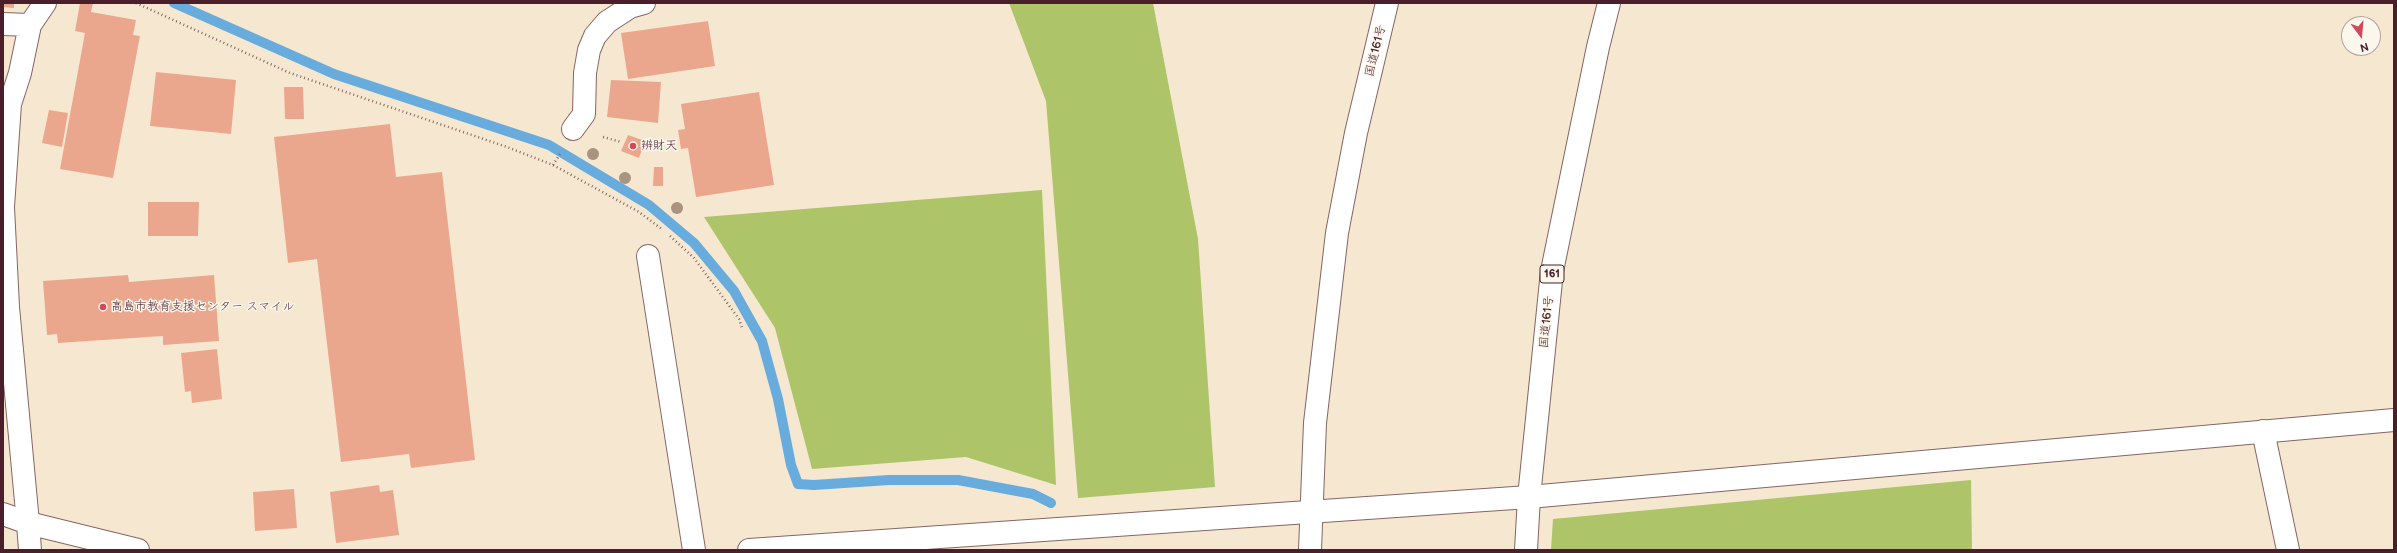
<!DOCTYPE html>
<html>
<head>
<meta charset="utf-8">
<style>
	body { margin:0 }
	#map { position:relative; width:2397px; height:553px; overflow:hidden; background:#f6e7d0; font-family:"Balsamiq Sans",sans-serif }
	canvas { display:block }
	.frame { position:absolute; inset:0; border:4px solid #4a1f2b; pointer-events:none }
	.north { position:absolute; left:2341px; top:16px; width:40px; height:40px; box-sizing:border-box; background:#fbf7ec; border:1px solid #b4a19f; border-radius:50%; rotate:164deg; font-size:11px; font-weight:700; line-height:16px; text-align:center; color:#4a1f2b }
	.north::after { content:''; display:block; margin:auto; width:14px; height:18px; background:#d1495b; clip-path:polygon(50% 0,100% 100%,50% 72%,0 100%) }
</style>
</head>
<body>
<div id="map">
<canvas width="2397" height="553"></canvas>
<div class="frame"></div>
<div class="north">N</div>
</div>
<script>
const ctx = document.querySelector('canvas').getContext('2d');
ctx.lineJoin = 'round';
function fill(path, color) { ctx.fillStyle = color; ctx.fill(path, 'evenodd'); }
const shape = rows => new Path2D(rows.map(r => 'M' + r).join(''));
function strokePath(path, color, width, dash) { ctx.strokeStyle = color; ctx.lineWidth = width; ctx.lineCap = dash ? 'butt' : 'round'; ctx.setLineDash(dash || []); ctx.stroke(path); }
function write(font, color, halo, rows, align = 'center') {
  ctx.font = font + ' "Balsamiq Sans","Klee One",sans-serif'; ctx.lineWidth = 3; ctx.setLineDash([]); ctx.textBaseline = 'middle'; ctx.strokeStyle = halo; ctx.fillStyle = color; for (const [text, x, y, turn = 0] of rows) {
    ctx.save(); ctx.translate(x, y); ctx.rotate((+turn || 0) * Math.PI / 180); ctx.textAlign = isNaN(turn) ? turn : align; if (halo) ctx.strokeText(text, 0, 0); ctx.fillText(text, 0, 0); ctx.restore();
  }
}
fill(shape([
	[1009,3,1153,3,1198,239,1215,487,1078,498,1046,101],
	[1042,190,1056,485,966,457,812,469,775,328,704,217],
	[1971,480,1972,550,1551,550,1553,519]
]), '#adc469');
strokePath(shape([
	[174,3,334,74,549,145,649,205,694,243,734,291,762,341,778,399,791,465,798,484,814,485,889,480,958,480,1033,494,1051,503]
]), '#68acdd', 10);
fill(shape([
	[3,3,14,3,14,8,3,7],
	[80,3,93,3,91,12,136,20,133,35,140,36,113,178,60,169,85,33,75,31],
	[708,21,715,66,628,79,621,33],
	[156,72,236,80,231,134,150,126],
	[611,80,661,82,658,123,607,117],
	[284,87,303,87,304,119,285,119],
	[759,92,774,185,696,197,688,148,681,149,678,130,685,129,681,104],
	[49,110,68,113,62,147,42,143],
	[390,124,396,177,442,172,475,460,411,468,409,454,341,462,317,259,288,263,274,137],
	[628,135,645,141,639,158,621,151],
	[654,167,663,167,663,186,653,186],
	[148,202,199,202,198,236,148,236],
	[128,275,129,282,214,275,219,341,163,345,163,336,58,343,57,334,47,335,43,281],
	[217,349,222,399,192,403,191,391,185,392,181,353],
	[379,485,380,492,393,490,399,535,336,543,330,492],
	[294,489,297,528,255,531,253,492]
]), '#eba78d');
const minor = shape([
	[3,24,30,25],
	[573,129,584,114,585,73,589,50,595,36,607,22,630,7,644,3],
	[648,256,694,550],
	[2263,431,2288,550],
	[28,523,8,307,3,207,10,104,20,73,30,25,45,3]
]);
const tertiary = shape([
	[3,514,28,523,138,550],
	[28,523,30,550],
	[749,550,1529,497,2394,420]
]);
const trunk = shape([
	[1310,550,1315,423,1337,233,1356,133,1387,3],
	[1526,550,1529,497,1552,271,1598,47,1609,3]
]);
strokePath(minor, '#866565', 24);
strokePath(tertiary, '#866565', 24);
strokePath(trunk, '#866565', 24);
strokePath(shape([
	[136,3,290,73,507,147,553,165,639,212,663,230],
	[603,137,621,142],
	[553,165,560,154],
	[670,236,694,258,739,319,742,328]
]), '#866565', 2.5, [1, 3]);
strokePath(minor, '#fff', 22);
strokePath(tertiary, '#fff', 22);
strokePath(trunk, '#fff', 22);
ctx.fillStyle = '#a89480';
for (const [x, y] of [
	[593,154],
	[625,178],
	[677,208]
]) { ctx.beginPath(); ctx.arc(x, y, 6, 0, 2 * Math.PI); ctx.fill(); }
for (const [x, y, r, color] of [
	[633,146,4,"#d1495b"],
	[103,307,4,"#d1495b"]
]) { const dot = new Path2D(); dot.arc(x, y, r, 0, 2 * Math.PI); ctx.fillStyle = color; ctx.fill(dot); strokePath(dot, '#fbf7ec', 1.5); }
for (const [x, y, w] of [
	[1552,274,24]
]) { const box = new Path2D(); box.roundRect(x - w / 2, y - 9, w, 18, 3); ctx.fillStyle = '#fbf7ec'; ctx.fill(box); strokePath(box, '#4a1f2b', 1); }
write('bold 11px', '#4a1f2b', null, [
	["161",1552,274]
]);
write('12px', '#4a1f2b', '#fbf7ec', [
	["国道161号",1376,51,-76],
	["国道161号",1547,322,-84]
]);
write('12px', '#4a1f2b', '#fbf7ec', [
	["辨財天",641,146],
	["高島市教育支援センター スマイル",111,307]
], 'left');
</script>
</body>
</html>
